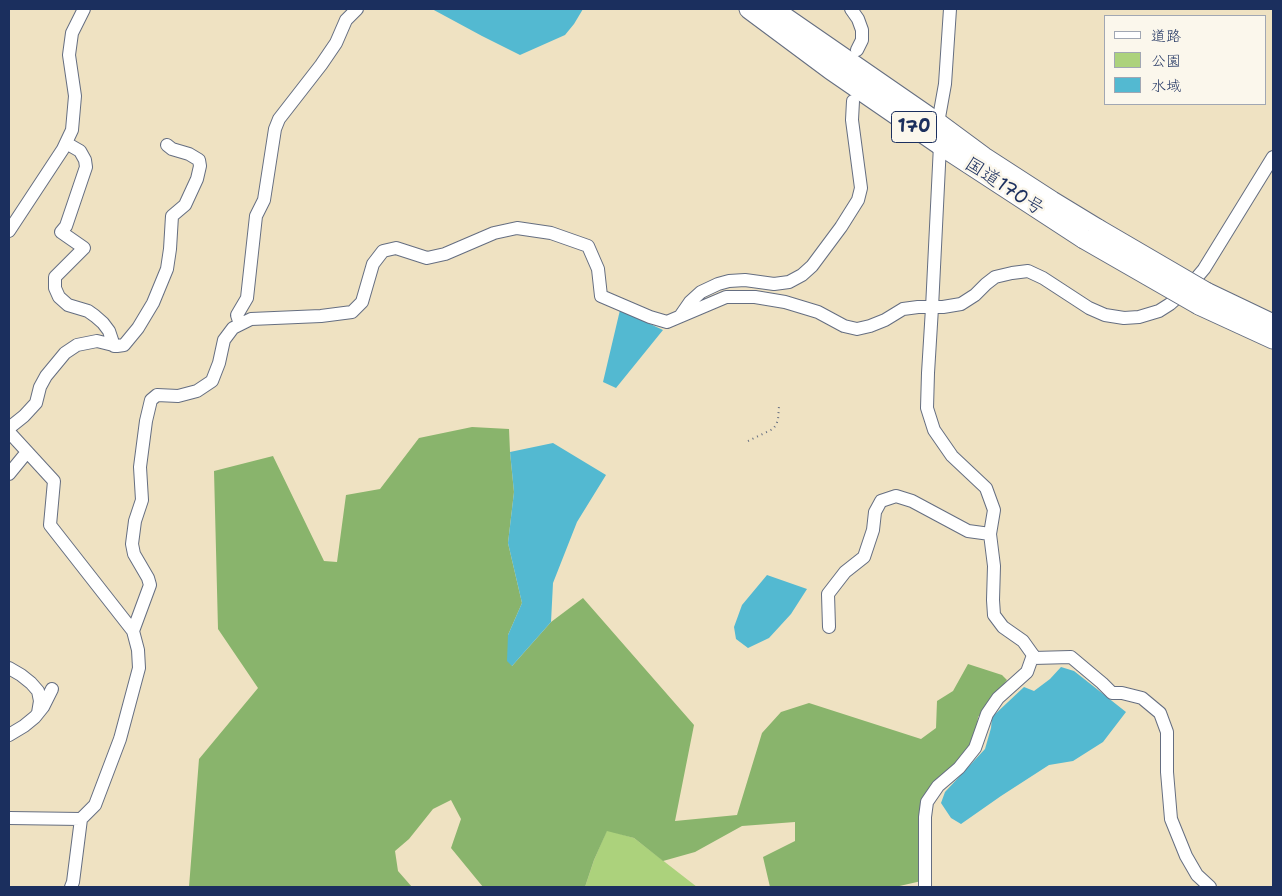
<!DOCTYPE html>
<html>
<head>
<meta charset="utf-8">
<style>
	body { margin:0 }
	#map { position:relative; width:1282px; height:896px; overflow:hidden; background:#efe2c2; font-family:"Shantell Sans","Klee One",sans-serif }
	canvas { display:block }
	.frame { position:absolute; inset:0; border:10px solid #1b2f5e; pointer-events:none }
	.legend { position:absolute; left:1104px; top:15px; width:162px; height:90px; box-sizing:border-box; background:#fbf7ec; border:1px solid #a1a7b3; margin:0; padding:6px 9px; list-style:none; font-size:15px; color:#1b2f5e }
	.legend li { display:flex; align-items:center; gap:10px; height:25px }
	.legend b { width:25px; border:1px solid #a1a7b3 }
</style>
</head>
<body>
<div id="map">
<canvas width="1282" height="896"></canvas>
<div class="frame"></div>
<ul class="legend">
<li><b style="height:6px;background:#fff"></b>道路</li>
<li><b style="height:14px;background:#acd27c"></b>公園</li>
<li><b style="height:14px;background:#53b9d1"></b>水域</li>
</ul>
</div>
<script>
const ctx = document.querySelector('canvas').getContext('2d');
ctx.lineJoin = 'round';
function fill(path, color) { ctx.fillStyle = color; ctx.fill(path, 'evenodd'); }
const shape = rows => new Path2D(rows.map(r => 'M' + r).join(''));
function strokePath(path, color, width, dash) { ctx.strokeStyle = color; ctx.lineWidth = width; ctx.lineCap = dash ? 'butt' : 'round'; ctx.setLineDash(dash || []); ctx.stroke(path); }
function write(font, color, halo, rows, align = 'center') {
  ctx.font = font + ' "Shantell Sans","Klee One",sans-serif'; ctx.lineWidth = 5; ctx.setLineDash([]); ctx.textBaseline = 'middle'; ctx.strokeStyle = halo; ctx.fillStyle = color; for (const [text, x, y, turn = 0] of rows) {
    ctx.save(); ctx.translate(x, y); ctx.rotate((+turn || 0) * Math.PI / 180); ctx.textAlign = isNaN(turn) ? turn : align; if (halo) ctx.strokeText(text, 0, 0); ctx.fillText(text, 0, 0); ctx.restore();
  }
}
fill(shape([
	[607,830,634,838,697,887,585,887,594,860]
]), '#acd27c');
fill(shape([
	[472,427,509,429,510,452,514,492,508,543,522,603,508,635,512,666,551,622,583,598,694,725,675,821,737,815,762,733,781,712,809,703,921,739,936,728,937,701,953,691,968,664,1002,675,1007,680,978,717,975,748,927,802,926,880,895,887,770,887,763,857,795,841,795,822,742,826,695,852,663,861,634,838,607,831,594,860,585,887,483,887,451,848,461,819,451,800,433,809,409,839,395,851,398,871,412,887,189,887,199,759,258,688,218,629,214,471,273,456,324,561,337,562,346,495,380,489,419,438]
]), '#89b46c');
fill(shape([
	[432,9,583,9,574,24,565,35,520,55,482,36],
	[620,310,663,330,616,388,603,382],
	[553,443,606,475,577,522,553,583,551,622,512,666,507,661,508,635,522,603,508,543,514,492,510,452],
	[767,575,807,589,791,614,769,638,748,648,736,639,734,627,742,605],
	[1061,667,1074,671,1126,712,1103,742,1073,761,1049,765,1001,796,961,824,951,818,941,803,945,792,985,749,991,728,992,717,1024,687,1034,691,1050,679]
]), '#53b9d1');
const minor = shape([
	[851,9,858,19,862,30,862,40,857,50],
	[66,143,80,151,85,160,86,167,66,226,61,232,84,248,55,277,55,288,59,297,68,305,88,311,95,316,103,323,109,331,114,346],
	[9,231,63,149,72,130,75,96,69,55,72,33,84,9],
	[681,315,690,302,701,292,718,284,729,281,745,280,774,284,789,282,802,275,812,266,841,227,858,200,861,188,852,120,853,101],
	[240,324,237,315,247,298,256,216,264,200,275,129,279,119,321,65,336,43,346,20,357,9],
	[9,428,24,416,36,403,40,387,46,376,65,353,77,345,97,341,117,346,124,345,138,328,153,303,167,269,170,249,172,216,185,205,197,179,200,166,199,160,189,154,172,149,167,145],
	[9,432,54,481,50,525,133,631,138,650,139,668,120,739,95,805,81,819,73,882,71,887],
	[9,474,27,452],
	[829,627,828,594,845,572,864,557,873,530,875,512,881,501,896,496,912,501,968,531,990,534],
	[133,631,150,585,148,578,134,554,132,544,135,521,142,500,140,467,146,421,151,400,157,395,178,396,197,391,212,381,219,363,224,340,233,328,251,319,321,316,352,312,362,302,373,264,383,251,396,248,427,258,445,254,494,233,517,228,551,233,588,246,598,269,601,296,650,317,667,322,726,297,755,297,785,302,818,312,844,326,857,329,870,326,885,320,903,309,918,307,943,307,961,304,975,295,986,284,995,277,1012,273,1028,271,1043,278,1089,308,1105,315,1124,318,1139,317,1159,311,1170,304,1188,288,1204,269,1273,157],
	[1033,655,1033,658,1071,657,1102,683,1112,693,1122,693,1142,698,1160,713,1167,732,1167,772,1171,819,1186,856,1197,875,1210,887],
	[9,668,21,675,31,683,38,691,40,701,38,713],
	[9,735,24,726,35,717,43,707,52,689],
	[9,818,81,819],
	[925,887,925,817,927,802,938,786,959,768,975,748,987,714,998,698,1027,672,1033,655,1023,641,1003,627,994,615,993,600,994,566,990,534,994,510,986,488,952,456,934,430,927,408,928,373,932,308,940,145,938,123,945,84,950,9]
]);
const highway = shape([
	[749,9,831,70,940,145,1084,239],
	[773,9,938,123,984,157,1052,201,1098,229],
	[1206,292,1273,324],
	[1199,305,1273,339]
]);
strokePath(minor, '#656e81', 14);
strokePath(highway, '#656e81', 21);
strokePath(shape([
	[748,441,773,429,776,425,778,420,779,406]
]), '#656e81', 2, [1, 4]);
strokePath(minor, '#fff', 12);
strokePath(highway, '#fff', 19);
const highwayBridge = shape([
	[1098,229,1206,292],
	[1084,239,1199,305]
]);
strokePath(highwayBridge, '#656e81', 21, []);
strokePath(highwayBridge, '#fff', 19);
for (const [x, y, w] of [
	[914,127,45]
]) { const box = new Path2D(); box.roundRect(x - w / 2, y - 15.5, w, 31, 4); ctx.fillStyle = '#fbf7ec'; ctx.fill(box); strokePath(box, '#1b2f5e', 1); }
write('bold 18px', '#1b2f5e', null, [
	["170",914,127]
]);
write('19px', '#1b2f5e', '#fbf7ec', [
	["国道170号",1004,187,33]
]);
</script>
</body>
</html>
